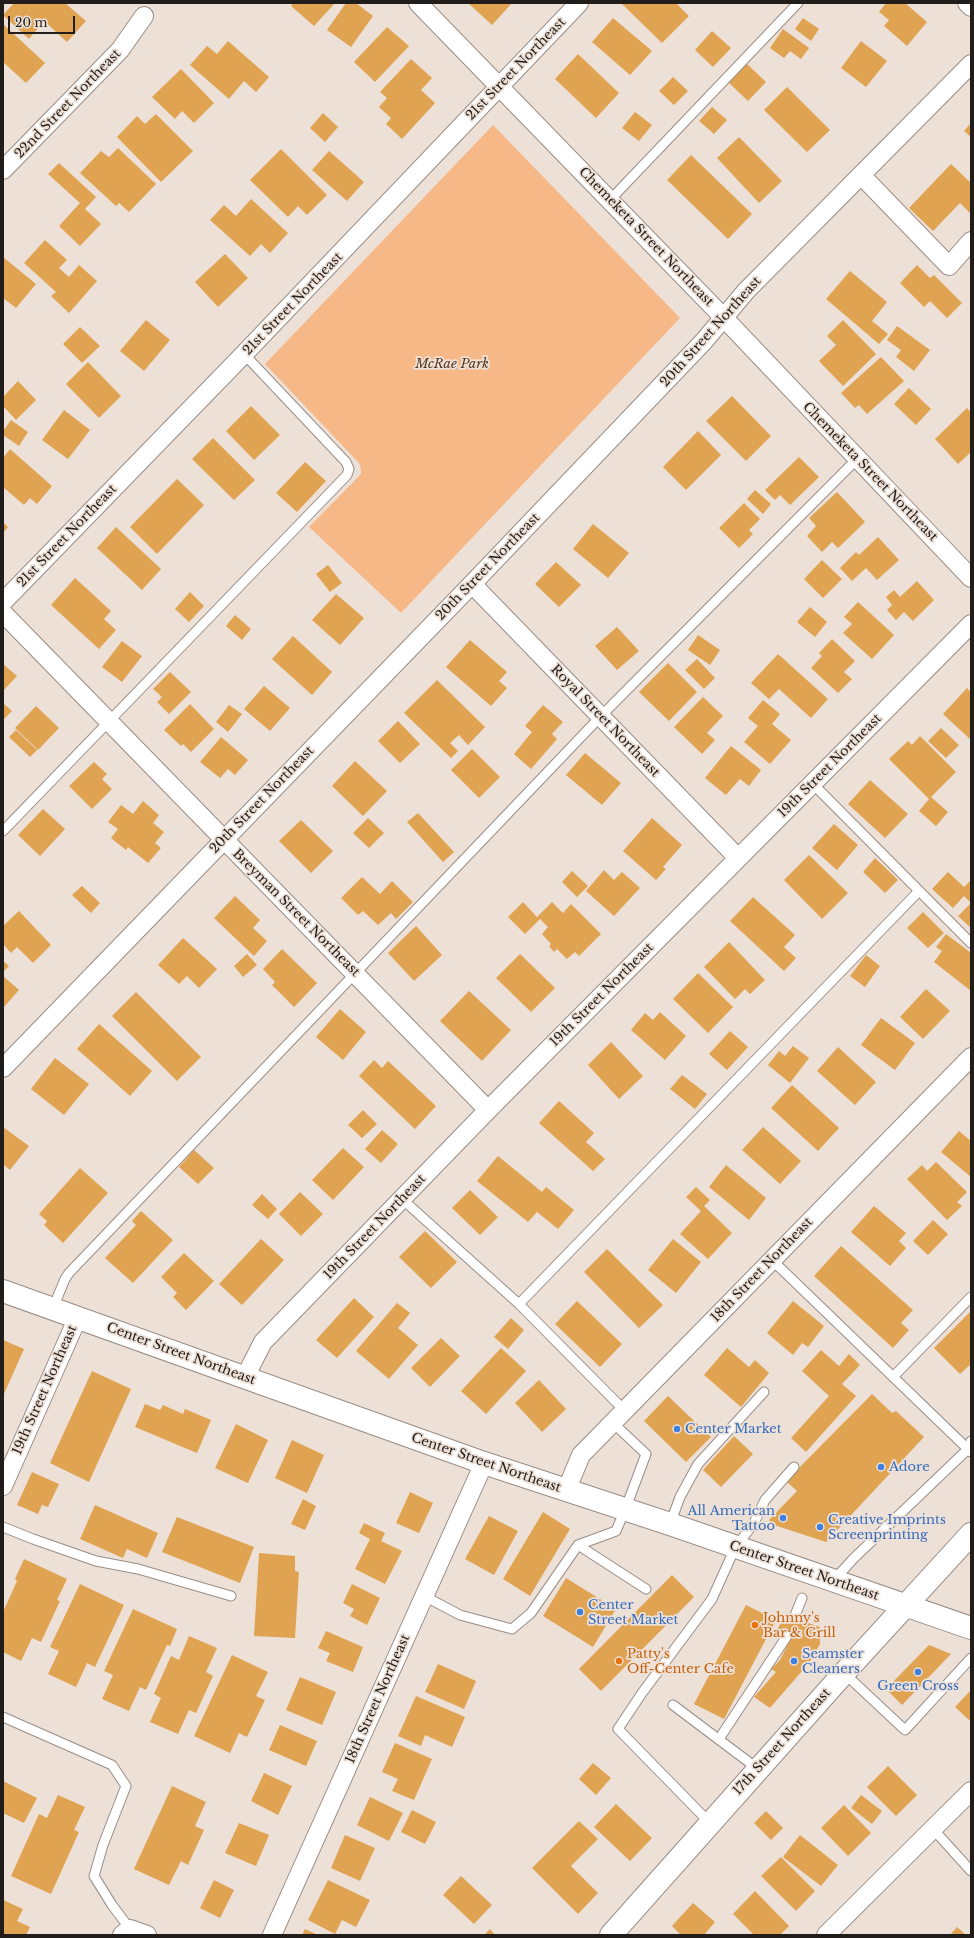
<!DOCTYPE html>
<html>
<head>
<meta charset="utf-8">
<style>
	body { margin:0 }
	#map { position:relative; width:974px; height:1938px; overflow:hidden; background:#ede0d7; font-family:"Libre Baskerville",serif }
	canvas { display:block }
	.frame { position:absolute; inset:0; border:4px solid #211d1a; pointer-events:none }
	.scale { position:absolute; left:8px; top:16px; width:67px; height:18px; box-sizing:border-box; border:2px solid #211d1a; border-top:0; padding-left:5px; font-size:12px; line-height:14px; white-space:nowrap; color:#211d1a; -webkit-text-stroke:3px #ede0d7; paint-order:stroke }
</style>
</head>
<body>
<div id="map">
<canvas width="974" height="1938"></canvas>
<div class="frame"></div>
<div class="scale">20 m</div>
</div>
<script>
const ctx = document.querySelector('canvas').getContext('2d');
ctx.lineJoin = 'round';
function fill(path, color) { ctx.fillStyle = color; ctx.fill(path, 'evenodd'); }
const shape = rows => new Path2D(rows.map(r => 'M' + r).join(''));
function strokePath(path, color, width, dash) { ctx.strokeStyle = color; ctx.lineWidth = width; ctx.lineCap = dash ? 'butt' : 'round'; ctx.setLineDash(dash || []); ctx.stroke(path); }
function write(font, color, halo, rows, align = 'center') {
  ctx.font = font + ' "Libre Baskerville",serif'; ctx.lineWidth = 3.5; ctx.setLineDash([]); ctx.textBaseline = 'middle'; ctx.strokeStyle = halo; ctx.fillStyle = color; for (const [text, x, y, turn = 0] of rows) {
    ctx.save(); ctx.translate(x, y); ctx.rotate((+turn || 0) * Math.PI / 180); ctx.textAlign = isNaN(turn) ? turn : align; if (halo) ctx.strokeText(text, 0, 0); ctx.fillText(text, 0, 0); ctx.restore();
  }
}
fill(shape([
	[493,125,680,318,401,613,309,527,357,478,361,474,361,469,359,463,265,364]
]), '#f7b888');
fill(shape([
	[14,3,65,3,86,21,67,42,44,21,29,39,3,15],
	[293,3,335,3,314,26,291,6],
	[346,3,356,3,373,16,351,47,327,30],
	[468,3,512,3,492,25],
	[621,3,676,3,689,16,662,43],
	[886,3,905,3,927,22,907,46,884,26,889,20,879,12],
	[613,18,652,51,630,75,592,42],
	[803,18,819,29,811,41,795,29],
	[3,24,45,63,26,83,3,62],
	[387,27,409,46,375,82,354,62],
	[783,29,809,48,801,59,790,51,784,58,770,48],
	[712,31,731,48,713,67,695,50],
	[228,41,269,77,256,92,244,81,229,99,190,65,207,46,217,54],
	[861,41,887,61,866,87,841,68],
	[578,54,619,93,596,118,555,79],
	[411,59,432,78,421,90,435,103,402,139,386,124,391,118,379,107,387,98,380,92],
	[746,63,766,82,748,101,728,82],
	[181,69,214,103,194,123,182,111,175,119,152,97],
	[673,77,688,91,674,105,659,91],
	[787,87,830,130,807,152,764,110],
	[712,107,727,120,714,134,699,121],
	[635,112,652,125,639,141,622,128],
	[323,113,338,127,325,142,310,128],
	[156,114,193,151,161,182,117,137,137,116,145,124],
	[971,123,971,137,964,131],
	[739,137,782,181,759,203,717,158],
	[118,148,156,184,129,212,119,203,116,206,80,173,101,151,109,157],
	[281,149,327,195,307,215,298,206,288,217,250,180],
	[329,151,364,182,347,201,312,170],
	[691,155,752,214,728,239,667,180],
	[59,163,96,197,85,209,101,224,80,246,59,226,80,203,48,174],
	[951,164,971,183,971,214,960,203,933,231,909,208],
	[251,199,288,233,270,253,261,244,250,256,210,220,224,205,236,216],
	[45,240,67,260,59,268,69,277,79,265,97,281,69,313,51,296,56,292,24,263],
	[225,254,248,278,218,307,195,282],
	[3,257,36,284,16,308,3,298],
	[917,265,930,278,934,275,962,303,947,318,930,301,924,307,900,283],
	[850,271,887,302,872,321,888,334,879,344,826,299],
	[146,320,170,340,144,371,120,351],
	[843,320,876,354,843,386,819,361,836,345,827,336],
	[897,326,930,350,914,371,896,357,901,350,887,340],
	[80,327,100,346,82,363,63,344],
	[881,357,904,381,867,414,859,405,855,408,841,393],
	[88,362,121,396,99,418,66,384],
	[18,381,36,400,16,420,3,406,3,397],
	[909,388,931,409,916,425,894,404],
	[732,396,771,436,746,461,706,421],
	[251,406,280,435,254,460,226,431],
	[967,408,971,412,971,452,958,464,935,439],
	[64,410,90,430,68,459,42,440],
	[11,420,28,432,19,446,3,435,3,431],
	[698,431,721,455,686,490,663,467],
	[213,438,255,480,234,500,192,459],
	[10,449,52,486,37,504,30,498,24,505,3,487,3,458],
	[799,457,819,477,790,505,780,495,775,500,765,490],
	[305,462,326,481,297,512,276,493],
	[177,479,204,505,157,554,130,527],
	[755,490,771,504,763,514,747,499],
	[837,492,865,522,838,548,832,542,822,552,807,536,816,526,809,518],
	[744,503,760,519,749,530,753,534,739,548,719,528],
	[3,522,8,527,3,533],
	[593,524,629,553,608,578,573,549],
	[116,527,161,569,142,590,97,548],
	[878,537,899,560,877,580,866,568,852,581,840,568,856,552,859,555],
	[822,560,842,579,823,598,804,579],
	[556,562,581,585,559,607,535,584],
	[328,565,342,583,330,592,316,574],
	[75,578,111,611,104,619,116,630,99,649,51,605],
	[917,581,934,600,913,621,904,612,896,620,887,610,892,605,886,597,894,590,900,597],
	[190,592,204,606,189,622,175,609],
	[336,594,364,618,340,645,312,620],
	[858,602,894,635,872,659,843,633,852,624,844,617],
	[810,607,827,622,815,637,797,622],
	[235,615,251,629,242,640,226,626],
	[617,627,639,651,617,670,595,646],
	[698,635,720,650,710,665,688,650],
	[293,636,332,672,312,695,272,659],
	[832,639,855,661,844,672,852,679,838,693,811,668,822,656,819,653],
	[470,640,507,672,499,681,507,688,491,706,446,667],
	[122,641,142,656,122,682,102,667],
	[778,654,828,699,811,718,779,689,769,699,751,683],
	[697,659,715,678,704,689,685,670],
	[668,663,697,692,669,721,639,692],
	[3,664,17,676,3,691],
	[170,672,191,692,169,714,157,702,162,697,153,689],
	[437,680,485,727,468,745,459,735,450,743,458,751,451,758,404,713],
	[264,686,290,708,270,731,244,709],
	[967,688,971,692,971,740,943,714],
	[703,697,723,716,707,733,715,740,702,754,674,727],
	[763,700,780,714,772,724,791,740,770,764,744,742,758,726,748,718],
	[3,703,12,711,3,720],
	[190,704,214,729,191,752,183,744,181,746,164,730],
	[229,705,242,714,228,732,216,722],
	[543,705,563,722,552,734,557,739,531,769,514,754,532,732,525,726],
	[36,706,59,728,38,750,15,728],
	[398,721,420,744,400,763,378,741],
	[941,728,959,745,946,758,928,741],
	[16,730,37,750,30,757,9,737],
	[920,736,956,772,931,797,948,812,936,826,919,811,929,799,889,759,908,741,912,745],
	[221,737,248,760,235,775,228,769,220,778,200,762],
	[731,746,761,770,749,786,740,779,726,795,705,778],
	[472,749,500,777,479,798,451,770],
	[585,753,621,783,602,805,566,775],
	[355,761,387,791,363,816,332,786],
	[94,762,107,774,102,779,112,789,92,809,69,786],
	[870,780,908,814,885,838,848,804],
	[143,801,159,815,153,823,164,832,155,843,161,848,148,863,128,847,126,850,111,838,118,829,108,822,121,805,133,814],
	[43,809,65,829,40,856,18,835],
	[418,813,454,852,443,862,407,822],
	[368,818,384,833,369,848,353,833],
	[652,818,682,845,663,867,666,869,656,880,623,851],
	[301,820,333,851,311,873,279,841],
	[834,824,858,845,837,870,812,848],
	[809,855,848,893,822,919,784,880],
	[875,858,898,880,885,893,863,872],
	[604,870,614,880,622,872,640,888,614,916,586,891],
	[572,871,588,886,577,897,562,882],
	[948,872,964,887,971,880,971,928,958,916,971,903,964,896,953,908,932,889],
	[362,877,380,894,392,881,413,902,396,919,391,913,378,925,363,911,358,915,341,898],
	[82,886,100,903,91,913,72,895],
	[235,896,260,920,253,928,267,941,254,956,214,918],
	[753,897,795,935,784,947,796,958,784,971,730,921],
	[523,902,537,917,552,902,563,913,571,904,601,934,579,956,575,952,567,959,557,949,554,952,549,946,551,944,542,934,548,927,540,919,525,934,508,917],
	[19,911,51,945,33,963,17,947,11,953,3,944,3,926],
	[923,912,944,933,928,948,907,928],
	[416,926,442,955,414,981,388,953],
	[946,934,971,953,971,991,934,962,942,951,936,947],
	[183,938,217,969,199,988,187,976,179,984,158,965],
	[729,942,765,980,750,994,745,989,735,999,704,967],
	[282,949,317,983,294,1007,272,985,275,982,263,969],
	[247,954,257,965,243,977,234,966],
	[520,954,555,988,531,1012,496,978],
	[866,955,880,966,865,987,850,976],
	[3,961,9,966,3,972],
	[698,973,733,1007,708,1033,673,999],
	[3,976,19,990,3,1008],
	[926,989,950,1011,923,1039,900,1017],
	[469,991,511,1030,482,1061,440,1021],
	[136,992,201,1057,177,1081,112,1016],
	[340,1009,366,1032,343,1060,316,1037],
	[660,1012,686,1036,665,1060,631,1030,645,1013,653,1020],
	[881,1018,915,1043,895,1070,861,1045],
	[99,1024,152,1071,130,1096,77,1049],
	[730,1031,748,1047,727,1070,709,1054],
	[611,1042,643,1076,619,1099,588,1065],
	[793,1046,809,1058,790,1083,768,1065,779,1051,785,1056],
	[838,1047,876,1082,855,1105,817,1071],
	[55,1058,89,1084,64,1115,31,1089],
	[374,1060,382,1068,388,1061,436,1106,415,1129,359,1076],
	[682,1075,707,1094,695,1109,670,1089],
	[792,1085,839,1128,818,1151,771,1108],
	[559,1101,594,1133,586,1142,605,1159,593,1171,539,1123],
	[363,1110,377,1124,362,1138,348,1125],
	[3,1127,29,1146,10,1170,3,1164],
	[763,1127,801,1161,780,1184,742,1150],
	[382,1130,398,1144,381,1163,365,1149],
	[959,1131,971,1141,971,1177,941,1152],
	[343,1148,364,1167,333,1200,312,1180],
	[194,1150,214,1168,198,1184,179,1167],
	[498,1156,542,1192,546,1187,574,1210,558,1229,537,1212,528,1222,477,1181],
	[936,1162,967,1192,957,1202,962,1206,947,1220,907,1179,922,1165,927,1171],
	[726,1165,766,1198,749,1220,709,1187],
	[80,1168,108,1193,63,1243,44,1225,47,1221,39,1214],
	[696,1187,710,1200,704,1206,732,1233,708,1259,680,1234,701,1211,686,1197],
	[470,1190,498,1217,480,1235,452,1208],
	[300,1192,323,1214,301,1236,279,1214],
	[262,1194,277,1209,268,1219,252,1205],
	[874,1206,906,1233,899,1241,906,1248,890,1266,851,1232],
	[141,1211,173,1240,133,1283,105,1258,136,1225,132,1221],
	[933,1220,948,1234,928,1255,913,1241],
	[425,1231,457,1262,431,1288,399,1257],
	[261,1239,284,1260,242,1305,219,1284],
	[673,1239,701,1262,676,1293,648,1270],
	[841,1246,913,1310,901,1323,909,1330,893,1348,814,1276],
	[607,1249,663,1305,639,1328,584,1272],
	[184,1253,214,1281,186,1310,173,1297,177,1293,161,1277],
	[354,1298,374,1317,337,1358,316,1340],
	[577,1301,622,1344,600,1367,555,1324],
	[793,1301,824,1326,808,1347,802,1343,793,1355,767,1333],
	[397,1303,410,1313,398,1328,418,1345,389,1379,356,1351],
	[971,1311,971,1364,960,1374,934,1348],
	[511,1318,524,1330,508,1349,494,1337],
	[441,1338,460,1356,430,1387,411,1368],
	[3,1340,24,1349,3,1396],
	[501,1348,526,1371,486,1414,461,1391],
	[727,1348,749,1367,755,1360,769,1373,741,1407,704,1375],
	[821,1350,839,1366,849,1354,860,1365,842,1384,856,1396,806,1452,791,1438,829,1396,802,1371],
	[92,1371,131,1389,89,1482,50,1463],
	[539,1380,566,1409,542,1432,515,1403],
	[872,1394,892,1413,896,1411,924,1437,826,1542,771,1524,769,1520,797,1491,786,1481],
	[668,1396,711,1437,686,1462,644,1421],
	[145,1404,160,1410,163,1405,183,1414,185,1409,211,1420,197,1453,135,1427],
	[236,1424,268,1440,248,1483,215,1468],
	[734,1436,753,1454,721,1487,703,1470],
	[292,1440,324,1455,307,1493,275,1478],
	[32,1472,59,1484,48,1507,42,1505,38,1514,17,1505],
	[410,1492,433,1503,419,1533,396,1523],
	[303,1499,316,1506,305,1530,291,1524],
	[95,1505,158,1533,147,1558,127,1549,123,1558,80,1539],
	[543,1512,570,1529,530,1596,503,1579],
	[489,1516,518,1531,494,1575,465,1559],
	[177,1517,254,1547,240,1583,162,1552],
	[364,1523,385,1533,381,1541,402,1551,385,1584,355,1569,370,1539,359,1533],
	[259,1553,295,1556,295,1571,299,1572,295,1638,254,1636],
	[24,1559,67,1579,57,1600,60,1601,41,1642,32,1638,21,1661,3,1652,3,1612,17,1581,15,1579],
	[672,1575,694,1597,601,1691,579,1669],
	[566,1578,616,1609,593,1647,543,1616],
	[80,1584,124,1605,95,1667,87,1663,76,1687,48,1674,59,1651,50,1647],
	[352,1584,380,1598,367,1625,350,1616,354,1609,343,1603],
	[746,1605,776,1620,724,1719,694,1704],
	[133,1609,177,1629,170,1646,167,1645,146,1690,140,1687,129,1711,102,1699,113,1675,104,1671],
	[785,1615,820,1627,820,1644,809,1663,770,1708,754,1697,776,1672,771,1669,780,1660,791,1638,776,1632],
	[326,1631,363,1647,353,1672,326,1661,330,1653,318,1648],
	[189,1636,217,1648,206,1672,213,1676,196,1713,189,1710,178,1734,150,1722,161,1698,154,1694,171,1656,179,1660],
	[929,1645,951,1654,902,1705,886,1689],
	[232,1655,268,1672,256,1696,265,1700,247,1737,239,1733,230,1753,194,1736],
	[438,1664,476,1681,464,1709,425,1692],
	[300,1677,336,1692,322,1725,286,1710],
	[971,1690,971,1719,969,1720,955,1707],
	[416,1696,465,1717,452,1747,425,1735,421,1746,398,1736],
	[280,1725,317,1741,306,1766,269,1750],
	[395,1743,432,1759,414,1800,392,1791,398,1779,382,1772],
	[593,1763,611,1778,596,1795,579,1779],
	[888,1766,917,1795,896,1816,867,1787],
	[264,1773,292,1786,278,1815,251,1801],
	[3,1781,37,1798,24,1823,3,1813],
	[172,1786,206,1802,195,1826,204,1830,188,1865,181,1861,169,1885,134,1869],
	[58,1795,85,1807,74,1830,79,1832,51,1894,11,1876,39,1814,47,1818],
	[861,1795,882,1811,872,1824,851,1808],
	[370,1797,403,1813,389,1841,357,1825],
	[616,1804,652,1838,630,1861,594,1827],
	[844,1805,871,1833,848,1856,821,1828],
	[412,1810,436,1822,425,1844,401,1832],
	[766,1811,783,1828,771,1840,754,1823],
	[579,1821,598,1839,571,1866,598,1893,578,1914,532,1868],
	[239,1823,269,1835,256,1866,225,1853],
	[345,1835,375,1848,360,1881,331,1868],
	[800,1835,838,1865,821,1886,783,1857],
	[781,1857,815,1891,796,1911,761,1876],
	[461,1876,492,1905,474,1924,443,1895],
	[214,1880,234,1890,220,1918,200,1908],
	[328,1880,370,1900,356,1927,342,1920,335,1934,308,1920],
	[755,1891,789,1926,780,1935,754,1935,733,1914],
	[3,1900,23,1909,17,1921,30,1927,26,1935,3,1935],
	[693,1903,715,1922,704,1935,681,1935,672,1926],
	[957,1927,966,1935,950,1935],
	[305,1929,318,1935,302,1935],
	[490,1929,495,1935,484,1935]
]), '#dfa352');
const lane = shape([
	[610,200,798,3],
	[813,784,971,943],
	[3,831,347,475,349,469,346,462,244,354],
	[402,1199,519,1304,624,1410],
	[772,1260,971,1452],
	[519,1304,919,891],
	[53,1308,65,1279,69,1273,601,716,857,459],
	[893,1377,971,1297],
	[670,1524,680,1497,698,1464,764,1392],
	[3,1527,33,1539,96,1561,138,1569,231,1596],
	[578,1545,646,1589],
	[834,1580,853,1559,968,1449,971,1441],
	[424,1596,460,1615,512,1629,531,1613,578,1545,616,1531,625,1510,646,1454,612,1422],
	[794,1618,802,1598],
	[844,1673,905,1730,971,1658],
	[673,1705,758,1769],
	[3,1717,112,1765,126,1786,103,1845,94,1876,112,1905,130,1929],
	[719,1739,787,1636],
	[710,1823,618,1729,642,1693,712,1599,735,1548,754,1523,765,1500,794,1467],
	[933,1829,971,1871]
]);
const street = shape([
	[418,3,724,318,971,578],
	[967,3,971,7],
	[3,170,120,50,144,16],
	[861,175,949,266,971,241],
	[472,584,738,858],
	[3,602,244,354,579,3],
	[3,613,488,1110],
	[3,1068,472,584,704,341,746,291,971,64],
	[245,1377,263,1342,488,1110,971,624],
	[3,1486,78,1317],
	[566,1491,581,1455,971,1057],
	[122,1935,130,1929,147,1935],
	[272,1935,484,1463],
	[826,1935,971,1791]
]);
const secondary = shape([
	[3,1291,484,1463,670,1524,971,1628],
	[611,1935,844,1673,971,1534]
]);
strokePath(lane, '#998d85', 11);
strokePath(street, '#998d85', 20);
strokePath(secondary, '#998d85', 24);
strokePath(lane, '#fff', 9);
strokePath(street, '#fff', 18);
strokePath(secondary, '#fff', 22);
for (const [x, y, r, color] of [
	[677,1429,4,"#3f7fe0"],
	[881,1467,4,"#3f7fe0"],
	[783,1518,4,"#3f7fe0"],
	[820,1527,4,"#3f7fe0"],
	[580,1612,4,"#3f7fe0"],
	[755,1625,4,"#e8710a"],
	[619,1661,4,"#e8710a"],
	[794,1661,4,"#3f7fe0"],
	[918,1672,4,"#3f7fe0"]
]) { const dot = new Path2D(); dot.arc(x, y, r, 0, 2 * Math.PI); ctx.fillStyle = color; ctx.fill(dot); strokePath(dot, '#ede0d7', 1.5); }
write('13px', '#211d1a', '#ede0d7', [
	["21st Street Northeast",516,69,-46],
	["22nd Street Northeast",68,104,-46],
	["Chemeketa Street Northeast",646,237,46],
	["21st Street Northeast",293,304,-46],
	["20th Street Northeast",711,332,-48],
	["Chemeketa Street Northeast",870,472,46],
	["21st Street Northeast",67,536,-46],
	["20th Street Northeast",488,567,-46],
	["Royal Street Northeast",605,721,46],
	["19th Street Northeast",830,766,-45],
	["20th Street Northeast",262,800,-46],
	["Breyman Street Northeast",296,913,45],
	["19th Street Northeast",602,995,-45],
	["19th Street Northeast",375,1227,-46],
	["18th Street Northeast",762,1270,-46],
	["Center Street Northeast",181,1354,20],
	["19th Street Northeast",45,1390,-66],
	["Center Street Northeast",486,1463,19],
	["Center Street Northeast",804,1571,19],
	["18th Street Northeast",378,1699,-66],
	["17th Street Northeast",782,1742,-48]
]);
write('italic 13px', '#54341b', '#ede0d7', [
	["McRae Park",452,364]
]);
write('13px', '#366cbe', '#ede0d7', [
	["Center Market",685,1429],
	["Adore",889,1467],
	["All American",775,1511,"right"],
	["Tattoo",775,1526,"right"],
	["Creative Imprints",828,1520],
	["Screenprinting",828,1535],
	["Center",588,1605],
	["Street Market",588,1620],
	["Seamster",802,1654],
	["Cleaners",802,1669],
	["Green Cross",918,1686,"center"]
], 'left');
write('13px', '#c56008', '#ede0d7', [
	["Johnny's",763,1618],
	["Bar & Grill",763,1633],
	["Patty's",627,1654],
	["Off-Center Cafe",627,1669]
], 'left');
</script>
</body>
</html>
